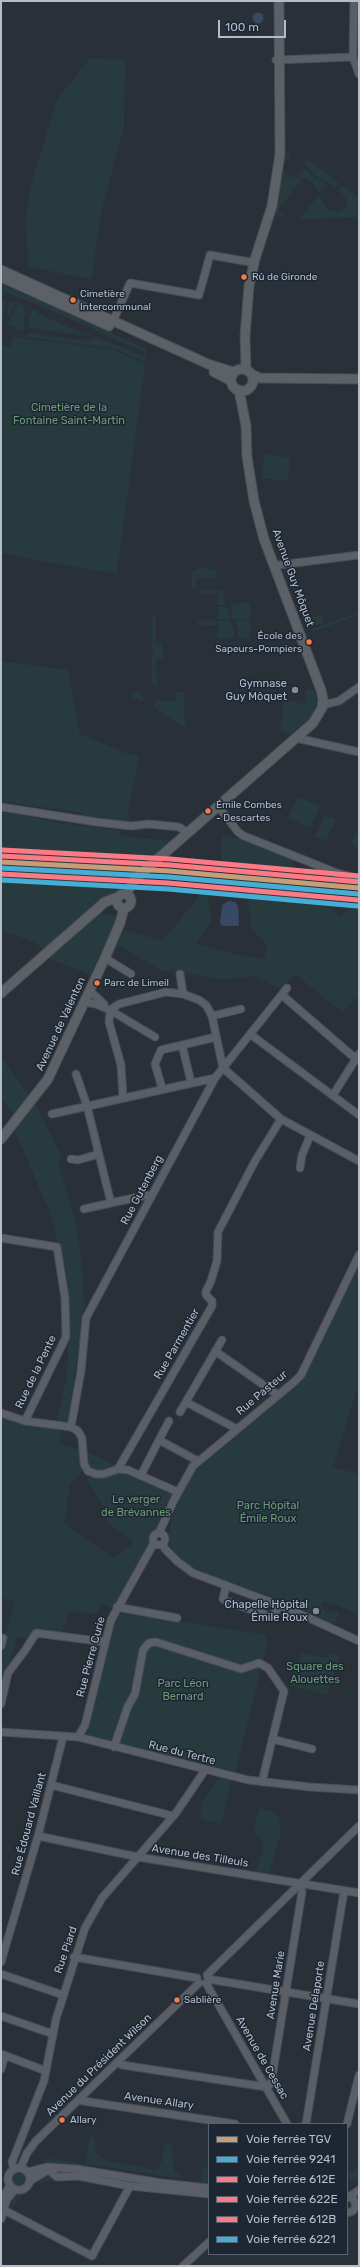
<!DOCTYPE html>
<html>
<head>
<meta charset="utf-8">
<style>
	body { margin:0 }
	#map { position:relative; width:360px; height:2267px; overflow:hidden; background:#2a3038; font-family:Rubik,sans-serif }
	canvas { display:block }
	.frame { position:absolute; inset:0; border:2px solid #b4bcc9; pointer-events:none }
	.legend { position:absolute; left:208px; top:2123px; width:140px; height:132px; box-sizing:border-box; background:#1d2633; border:1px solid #59626f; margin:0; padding:5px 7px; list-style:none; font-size:12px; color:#b4bcc9 }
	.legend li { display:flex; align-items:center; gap:8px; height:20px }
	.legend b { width:20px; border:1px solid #59626f }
	.scale { position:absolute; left:218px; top:20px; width:68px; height:18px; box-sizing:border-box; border:2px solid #b4bcc9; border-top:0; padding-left:5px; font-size:12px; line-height:14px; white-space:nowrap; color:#b4bcc9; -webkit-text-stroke:3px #1d2633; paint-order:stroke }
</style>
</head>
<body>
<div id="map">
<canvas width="360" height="2267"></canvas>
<div class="frame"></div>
<ul class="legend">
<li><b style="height:5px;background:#c69c79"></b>Voie ferrée TGV</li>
<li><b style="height:5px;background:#46aed5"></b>Voie ferrée 9241</li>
<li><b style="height:5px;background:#fc7a86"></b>Voie ferrée 612E</li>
<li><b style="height:5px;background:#fc7a86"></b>Voie ferrée 622E</li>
<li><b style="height:5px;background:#fc7a86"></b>Voie ferrée 612B</li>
<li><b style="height:5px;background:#46aed5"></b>Voie ferrée 6221</li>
</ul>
<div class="scale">100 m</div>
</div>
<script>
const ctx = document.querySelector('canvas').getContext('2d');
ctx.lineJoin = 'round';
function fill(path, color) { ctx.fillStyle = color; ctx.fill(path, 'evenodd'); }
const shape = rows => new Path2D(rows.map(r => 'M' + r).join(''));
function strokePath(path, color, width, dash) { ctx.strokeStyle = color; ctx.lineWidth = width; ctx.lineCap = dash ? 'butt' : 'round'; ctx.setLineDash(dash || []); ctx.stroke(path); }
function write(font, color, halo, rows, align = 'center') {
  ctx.font = font + ' Rubik,sans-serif'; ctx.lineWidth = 3; ctx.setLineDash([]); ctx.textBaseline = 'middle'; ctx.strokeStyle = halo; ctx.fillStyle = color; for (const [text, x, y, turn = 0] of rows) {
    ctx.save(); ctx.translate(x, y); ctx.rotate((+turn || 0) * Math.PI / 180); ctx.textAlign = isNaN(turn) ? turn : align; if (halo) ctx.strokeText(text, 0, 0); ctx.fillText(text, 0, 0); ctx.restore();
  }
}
fill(shape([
	[90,58,125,60,124,126,100,217,92,279,29,267,25,220,33,179,57,100],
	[287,153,290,153,290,156,284,164,284,172,288,176,303,178,278,210,285,215,278,216,275,211,282,178,283,159],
	[308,159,339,183,336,187,314,175,305,163],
	[305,168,314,178,311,182,297,175],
	[316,178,329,186,322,189,320,194,312,183],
	[342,185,359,198,359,217,299,219,319,195,327,209,338,212,345,208,347,200,339,190],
	[1,283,147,349,145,362,116,349,26,337,27,333,88,341,96,337,144,357,145,352,39,305,1,291],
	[1,298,6,301,3,319,1,312],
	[12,301,17,303,7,319,9,303],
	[18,303,23,305,25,311,23,331,14,330,14,326,7,325],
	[32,309,38,310,37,313,86,335,87,332,91,334,86,336,30,328,28,324],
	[13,337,114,350,145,364,117,572,96,571,1,553,1,345,11,347],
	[265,454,291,458,288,481,262,478],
	[207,568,216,571,216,578,196,578,196,588,191,588,192,572,196,569],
	[198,590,216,590,216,594,198,594],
	[217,590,223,590,226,605,218,605],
	[251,602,250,619,233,619,230,605],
	[218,607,228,607,230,619,218,619],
	[359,612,359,615,313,632,312,629],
	[156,614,156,641,155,641,152,639,151,618],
	[321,614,324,622,311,627,308,619],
	[216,620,216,625,198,626,198,621],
	[230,620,231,626,233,626,235,638,218,639,218,621],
	[236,620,250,620,250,638,239,638],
	[151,641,156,642,157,645,161,643,163,652,163,660,160,660,160,657,156,660,157,685,152,683,152,654,154,653,154,649,152,648],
	[1,661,68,670,80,734,128,754,139,756,127,817,130,818,129,823,88,819,81,813,1,801],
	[306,689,314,690,317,700,316,709,312,716,291,734,280,730,284,700,305,704],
	[135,692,139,692,140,695,143,695,143,702,137,698,135,701,133,700,132,695],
	[176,692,184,692,185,728,154,708,154,701,176,701],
	[298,797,320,806,310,828,288,818],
	[1,812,61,823,65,824,67,821,72,825,120,830,120,836,170,841,107,899,100,913,118,917,91,975,50,959,36,943,1,930],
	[325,814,336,819,326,841,315,837],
	[359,830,359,849,350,843],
	[222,835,240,839,294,860,287,876,341,917,359,896,359,1001,355,998,342,1012,295,974,280,989,255,976,222,979,161,970,118,945,124,930,163,941,206,887,212,919,196,944,239,955,264,959,268,945,252,929,243,871,221,864],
	[1,1056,37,1107,61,1155,59,1167,75,1217,82,1267,84,1306,68,1422,57,1421,67,1376,69,1325,66,1270,49,1211,11,1121,15,1116,1,1097],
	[356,1271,359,1271,359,1382,333,1467,359,1474,359,1615,340,1606,325,1601,322,1602,321,1607,326,1613,337,1611,339,1615,332,1627,300,1607,192,1568,173,1550,170,1545,169,1535,171,1522,180,1497,195,1471,296,1386,352,1274],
	[1,1418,24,1425,61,1429,60,1444,80,1450,82,1471,70,1484,64,1523,113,1558,132,1544,131,1539,108,1524,107,1513,87,1480,89,1475,101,1478,104,1484,104,1474,118,1469,178,1492,159,1533,148,1550,146,1549,113,1609,102,1604,97,1614,70,1611,61,1634,35,1630,28,1639,17,1637,1,1696,1,1649,15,1602,1,1598],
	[86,1451,115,1465,107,1470,94,1471,86,1461],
	[126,1613,267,1635,266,1640,268,1641,235,1772,90,1739,86,1733,115,1618,119,1614],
	[330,1652,340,1657,327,1695,290,1686,301,1653,327,1658],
	[219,1777,231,1780,222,1824,202,1819,200,1815,202,1802],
	[260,1808,275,1813,279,1819,281,1833,268,1875,256,1871,264,1845,260,1837,253,1830],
	[90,2136,95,2139,95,2152,104,2160,156,2170,162,2161,164,2144,171,2145,175,2172,186,2179,85,2164,83,2166,35,2167,34,2163,44,2164,45,2158,85,2164],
	[209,2165,209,2183,201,2182,201,2170],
	[359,2166,359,2178,353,2183,347,2174],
	'11 2179a8 8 0 1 1 16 0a8 8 0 1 1-16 0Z',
	[49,2173,52,2180,41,2183,38,2176],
	[24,2193,11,2210,11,2202,18,2194]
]), '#273a3e');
fill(shape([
	'252.5 18a5.5 5.5 0 1 1 11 0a5.5 5.5 0 1 1-11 0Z',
	[229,901,235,902,238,906,239,926,222,926,220,923,222,905]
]), '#384963');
const minor = shape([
	[354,1,353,57,359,74],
	[276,60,353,57],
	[113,321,130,283,199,295,210,255,250,262],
	[279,565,359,555],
	[327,704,339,701,359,687],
	[296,738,359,752],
	[218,806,238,832,244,836,337,873,359,879],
	[1,807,96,822,131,826,149,824,179,827,188,833],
	[105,958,131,974],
	[180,974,183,994],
	[90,991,104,1004],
	[282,995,356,1059],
	[84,1002,96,1004,110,1010,155,1037],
	[110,1010,119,1004,166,992,183,994,199,1000,206,1005,212,1016,223,1068,281,1119,359,1161],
	[110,1010,109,1022,121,1065,123,1098],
	[212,1016,241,1009],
	[250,1034,359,1115],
	[182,1045,191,1082],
	[76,1074,87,1106,111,1203],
	[162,1088,155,1064,161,1050,216,1037],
	[333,1095,359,1054],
	[52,1114,215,1078],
	[71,1159,78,1160,99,1154],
	[300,1168,302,1155,310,1136],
	[84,1209,147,1195,151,1196],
	[1,1238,57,1247,65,1298,66,1337,25,1421],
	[215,1351,278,1395],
	[186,1402,237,1429],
	[180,1412,222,1340],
	[1,1413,25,1421,71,1427,78,1431,82,1438,84,1464,88,1471,96,1474,104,1474,118,1469,128,1470,178,1492],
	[71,1427,81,1371,86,1318,215,1078,287,988],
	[159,1440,169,1421],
	[118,1469,212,1306,212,1301,206,1295,206,1291,211,1281,217,1261,218,1232,255,1161,281,1119],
	[141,1475,159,1440,198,1461],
	'153 1539a6 6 0 1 1 12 0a6 6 0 1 1-12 0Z',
	[159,1533,174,1500,193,1466,294,1382,301,1375,359,1255],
	[163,1544,165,1549,178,1562,193,1573,289,1609,359,1641],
	[226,1585,223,1599,226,1601,272,1617,279,1606],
	[117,1607,177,1618],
	[1,1646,3,1638],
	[1,1704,8,1673,26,1649,36,1633,105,1642],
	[1,1732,78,1737,248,1780,310,1787,359,1790],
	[78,1737,85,1725,111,1620,154,1543],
	[272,1739,312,1749],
	[114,1747,128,1706,135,1694,143,1650,149,1643,156,1642,241,1669,259,1663,268,1668,284,1691,262,1782],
	[51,1785,173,1816],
	[38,1836,138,1857,359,1893],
	[74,1957,197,1978],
	[1,1962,38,1836,63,1737],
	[1,1974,63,1995],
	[207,1975,359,1826],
	[208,1979,359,2004],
	[206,1983,287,2124],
	[1,2016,53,2034],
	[1,2054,46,2071],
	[118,2062,122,2065,266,2087,271,2084,302,1892,300,1883],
	[1,2069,5,2055],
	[80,2099,83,2101,235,2124],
	[306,2124,344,1891],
	[347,2124,359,2075],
	[21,2167,27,2153,36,2141,199,1983],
	'8 2179a11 11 0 1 1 22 0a11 11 0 1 1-22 0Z',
	[14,2169,12,2162,44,2081,56,2019,85,1928,102,1898,176,1813,205,1770],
	[49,2170,57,2177,78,2176,130,2186,209,2194],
	[28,2172,47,2167,77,2169,162,2183,209,2188],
	[30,2181,48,2170],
	[347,2197,353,2198,356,2206,353,2211,347,2213],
	[349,2197,359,2190],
	[1,2200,10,2186],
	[4,2210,92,2256,130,2186],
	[1,2219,7,2199,15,2190],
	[183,2266,209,2242]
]);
const major = shape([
	[1,270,208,364,233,372],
	[1,277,109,326],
	'231 380a11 11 0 1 1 22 0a11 11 0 1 1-22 0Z',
	[246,369,245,336,249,286,255,259,272,206,280,154,279,1],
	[214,372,230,380],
	[251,374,260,378,359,379],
	[126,894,135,879,313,723,322,708,323,699,321,690,264,539,254,501,247,457,246,426,239,390],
	'117 901a7 7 0 1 1 14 0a7 7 0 1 1-14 0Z',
	[1,993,105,902,118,897],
	[1,1139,48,1079,105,958,120,923,124,908]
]);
strokePath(minor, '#484c53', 9);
strokePath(major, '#484c55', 11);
strokePath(minor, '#5a5e66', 7);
strokePath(major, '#5c6168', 9);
strokePath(shape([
	[1,862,169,871,359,888]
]), '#c69c79', 5);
strokePath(shape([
	[1,868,169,877,358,894]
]), '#46aed5', 5);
strokePath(shape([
	[1,856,170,865,359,882]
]), '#fc7a86', 5);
strokePath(shape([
	[1,874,168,883,358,900]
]), '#fc7a86', 5);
strokePath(shape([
	[2,850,170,859,359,876]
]), '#fc7a86', 5);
strokePath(shape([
	[1,880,168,889,357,906]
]), '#46aed5', 5);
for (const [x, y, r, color] of [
	[244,277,3.5,"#f77d43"],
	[73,300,3.5,"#f77d43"],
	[309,642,3.5,"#f77d43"],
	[295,690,4,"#848b96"],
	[208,811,3.5,"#f77d43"],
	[97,983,3.5,"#f77d43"],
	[316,1611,4,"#848b96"],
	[177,2000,3.5,"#f77d43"],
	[62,2120,3.5,"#f77d43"]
]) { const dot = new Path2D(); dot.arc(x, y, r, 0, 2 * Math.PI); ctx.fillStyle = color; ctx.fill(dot); strokePath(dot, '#1d2633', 1.5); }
write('10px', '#b4bcc9', '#1d2633', [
	["Rû de Gironde",252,277],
	["Cimetière",80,294],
	["Intercommunal",80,307],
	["École des",302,636,"right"],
	["Sapeurs-Pompiers",302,649,"right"],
	["Émile Combes",216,805],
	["- Descartes",216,818],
	["Parc de Limeil",104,983],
	["Sablière",184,2000],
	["Allary",70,2120]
], 'left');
write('11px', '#6b9a76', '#1d2633', [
	["Cimetière de la",69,408],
	["Fontaine Saint-Martin",69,421],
	["Le verger",136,1500],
	["de Brévannes",136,1513],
	["Parc Hôpital",268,1506],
	["Émile Roux",268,1519],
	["Square des",315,1667],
	["Alouettes",315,1680],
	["Parc Léon",183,1684],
	["Bernard",183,1697]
]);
write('11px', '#b4bcc9', '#1d2633', [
	["Avenue Guy Môquet",293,578,70],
	["Avenue de Valenton",61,1024,-65],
	["Rue Gutenberg",142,1190,-62],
	["Rue Parmentier",177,1344,-60],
	["Rue de la Pente",36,1372,-64],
	["Rue Pasteur",262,1393,-40],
	["Rue Pierre Curie",91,1657,-75],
	["Rue du Tertre",182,1753,14],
	["Rue Édouard Vaillant",29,1824,-75],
	["Avenue des Tilleuls",200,1856,9],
	["Rue Piard",66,1950,-71],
	["Avenue Marie",276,1985,-81],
	["Avenue Delaporte",314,2006,-81],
	["Avenue de Cessac",262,2058,60],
	["Avenue du Président Wilson",99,2065,-44],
	["Avenue Allary",159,2101,8]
]);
write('11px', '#b4bcc9', '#1d2633', [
	["Gymnase",287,684],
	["Guy Môquet",287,697],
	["Chapelle Hôpital",308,1605],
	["Émile Roux",308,1618]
], 'right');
</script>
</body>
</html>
